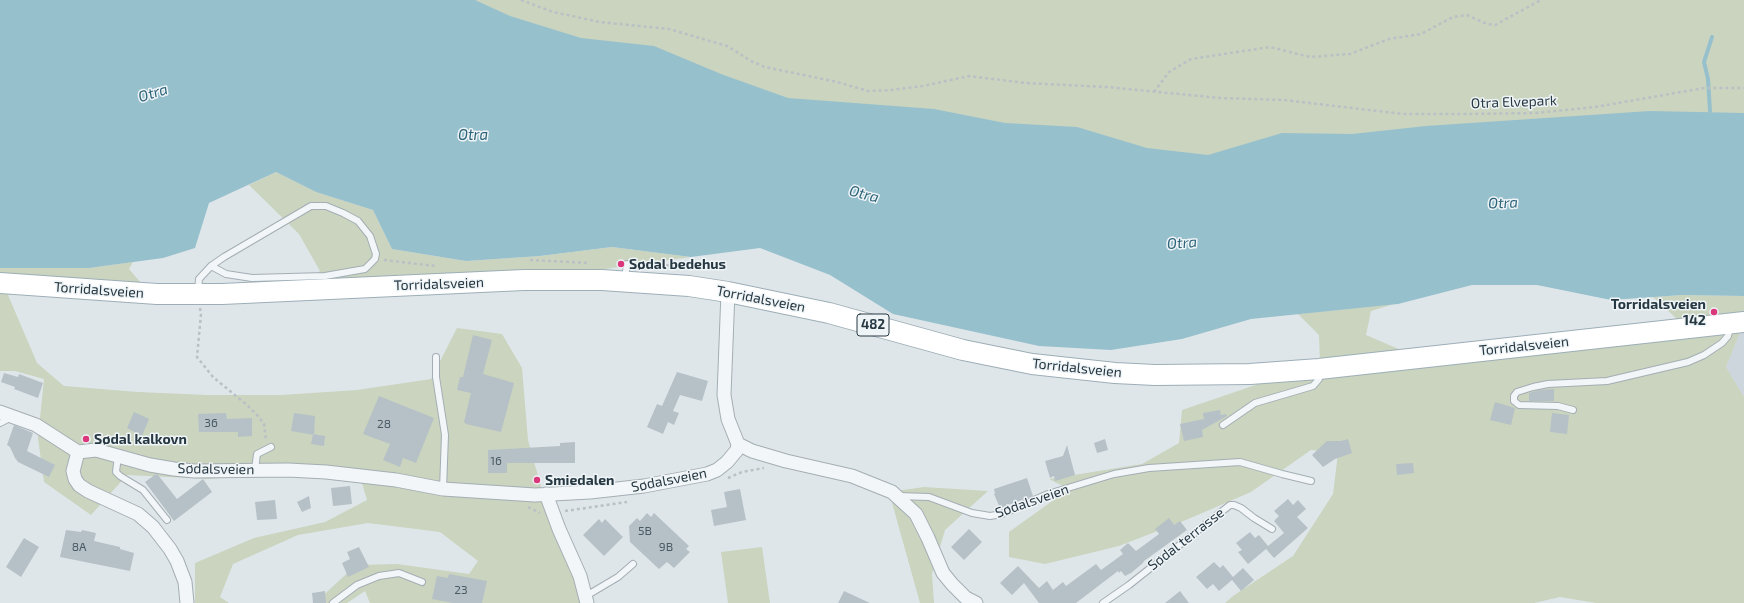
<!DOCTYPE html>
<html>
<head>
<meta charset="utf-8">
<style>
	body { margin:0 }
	canvas { display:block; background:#dfe6ea }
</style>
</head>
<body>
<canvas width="1744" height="603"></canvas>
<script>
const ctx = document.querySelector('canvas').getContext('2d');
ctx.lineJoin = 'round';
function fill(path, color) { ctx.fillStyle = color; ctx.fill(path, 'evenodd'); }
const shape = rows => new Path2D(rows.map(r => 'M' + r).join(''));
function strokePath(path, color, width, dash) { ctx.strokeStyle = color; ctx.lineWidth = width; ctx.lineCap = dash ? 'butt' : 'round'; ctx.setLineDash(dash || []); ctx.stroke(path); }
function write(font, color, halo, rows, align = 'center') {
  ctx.font = font + ' "Exo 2",sans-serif'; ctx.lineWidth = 3; ctx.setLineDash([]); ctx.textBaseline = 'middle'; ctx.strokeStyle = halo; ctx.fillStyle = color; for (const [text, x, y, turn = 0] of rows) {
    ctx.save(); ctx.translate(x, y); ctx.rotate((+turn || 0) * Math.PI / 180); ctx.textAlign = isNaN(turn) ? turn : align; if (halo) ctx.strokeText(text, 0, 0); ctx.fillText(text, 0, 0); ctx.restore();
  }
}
fill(shape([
	[1744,323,1744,397,1726,367]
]), '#cdd6dc');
fill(shape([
	[0,0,1744,0,1744,191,1255,220],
	[276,172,316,192,373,210,392,249,466,261,540,256,612,247,691,257,526,280,382,285,202,296,25,288,8,295,37,363,64,386,138,392,208,395,281,395,357,390,431,379,457,328,502,334,522,368,528,440,548,512,571,560,585,603,370,603,365,591,347,603,315,603,356,565,397,564,469,574,478,561,440,532,368,523,298,535,233,564,220,597,229,603,195,603,195,563,254,538,325,522,367,500,361,480,291,473,209,479,127,475,91,515,44,482,38,438,44,379,15,371,0,371,0,268,89,268,133,262,129,269,146,289,229,294,290,290,320,271,299,234,249,185],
	[1682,295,1744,296,1744,323,1726,367,1744,397,1744,603,1596,603,1560,597,1534,603,1225,603,1233,596,1293,556,1333,494,1338,453,1311,450,1251,492,1186,520,1119,546,1045,564,1009,557,1009,532,1069,489,1049,479,1142,464,1179,443,1182,410,1320,363,1319,335,1298,314,1394,304,1371,311,1366,335,1422,359,1635,340,1676,318,1653,297],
	[924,487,988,491,945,530,932,574,934,603,920,603,889,492],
	[762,547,770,603,728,603,721,552]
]), '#cad4bf');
fill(shape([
	[0,0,475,0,510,16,581,38,654,46,721,74,788,98,934,109,1005,123,1077,127,1147,148,1208,155,1282,133,1352,134,1426,126,1650,111,1744,113,1744,296,1682,295,1611,300,1537,285,1472,285,1398,304,1251,319,1182,339,1111,350,1039,346,893,314,830,275,760,248,691,257,612,247,540,256,466,261,392,249,373,210,316,192,276,172,209,203,195,248,163,258,89,268,0,268]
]), '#97c0cd');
strokePath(shape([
	[1710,111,1708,79,1704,62,1712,37]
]), '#97c0cd', 4);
fill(shape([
	[473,335,492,340,483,374,514,383,501,432,466,424,464,422,471,393,457,390,460,377,463,377],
	[677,372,708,381,702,401,680,395,673,411,679,413,674,425,668,422,663,434,647,427,657,404,662,406],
	[4,373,18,377,19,374,43,383,38,398,14,389,15,387,1,382],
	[1554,389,1554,401,1529,401,1529,393,1540,390],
	[379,396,434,418,416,463,403,458,400,467,383,460,390,444,363,434],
	[1495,402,1515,408,1511,425,1490,420],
	[1220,410,1221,415,1226,414,1227,416,1202,430,1203,437,1184,441,1180,424,1204,419,1203,413],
	[134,412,149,419,142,436,127,428],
	[226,413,227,419,252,418,252,436,238,437,238,432,199,432,198,414],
	[294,413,315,416,314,435,291,431],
	[1552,413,1569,415,1567,434,1550,432],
	[14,425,33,433,27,451,55,465,49,477,18,462,15,458,10,447,7,445],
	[313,434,325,436,324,446,311,444],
	[1105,439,1108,450,1097,453,1094,443],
	[1348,439,1352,453,1335,459,1323,467,1312,455,1327,441,1341,441],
	[575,442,575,463,507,463,507,473,488,473,488,450,560,446,560,443],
	[1067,445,1075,475,1055,481,1054,476,1050,478,1045,461,1063,456],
	[1413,463,1414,473,1397,475,1396,464],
	[156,474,158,475,177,499,203,479,212,492,174,521,145,482],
	[1027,478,1033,496,1000,508,994,494,995,494,994,489],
	[350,486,352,504,333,506,331,488],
	[740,489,746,520,714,526,711,510,727,507,724,492],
	[309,496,311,508,302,512,297,502],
	[1288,499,1293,505,1298,500,1306,509,1297,517,1308,528,1274,558,1266,549,1248,564,1238,552,1242,550,1236,543,1250,532,1255,538,1259,535,1268,546,1284,533,1274,521,1279,516,1274,511],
	[275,500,277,519,257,520,255,502],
	[647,513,651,517,654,513,689,546,686,549,690,552,674,568,667,562,659,569,630,542,629,526,637,518,640,521],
	[1169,518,1174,525,1180,521,1187,530,1144,561,1143,563,1131,573,1125,576,1121,571,1119,573,1118,571,1076,603,1039,603,1024,583,1012,595,1000,583,1018,566,1039,588,1047,581,1053,590,1063,582,1066,586,1096,564,1101,570,1123,554,1120,550,1128,543,1136,551,1159,534,1155,529],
	[599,519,602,523,605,519,623,537,604,556,583,535],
	[969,529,982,542,964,560,951,547],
	[66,530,81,532,82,530,96,533,94,541,120,547,120,549,134,553,130,571,60,557],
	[24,538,39,547,21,577,6,567],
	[359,547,369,567,348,577,342,563,350,559,347,552],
	[1214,562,1220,568,1223,565,1233,577,1243,568,1254,580,1241,591,1232,580,1219,591,1213,584,1207,589,1196,577],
	[449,574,487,581,482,603,453,603,432,599,437,576,448,578],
	[325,591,326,603,313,603,312,593],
	[844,591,870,603,838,603],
	[1180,591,1189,603,1165,603]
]), '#b6c1c7');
const service = shape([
	[625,278,627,264],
	[198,291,199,279,211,266,224,257,311,206,326,206,343,213,358,221,370,236,376,254,375,259,365,269,325,276,252,278,226,274,211,266],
	[436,357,436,377,445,435,443,489],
	[1573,410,1558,406,1519,405,1514,401,1514,396,1517,392,1533,387,1548,384,1607,381,1688,362,1704,355,1722,343,1728,336,1730,327],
	[0,423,6,420,8,415],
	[1223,425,1255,403,1313,386,1319,379,1319,372],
	[118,456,116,472,120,476,143,490,167,520],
	[255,470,257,454,271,447],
	[898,496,929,497,972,513,990,516,1002,514,1048,494,1114,474,1149,468,1240,462,1282,474,1311,481],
	[586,596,618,577,633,564],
	[333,603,357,585,379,576,399,573,422,582],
	[1103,603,1129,585,1230,505,1234,505,1241,508,1254,518,1272,529]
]);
const minor = shape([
	[0,412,36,425,78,452,96,450,150,465,174,469,194,471,288,470,326,472,396,480,443,489,535,495,590,492,644,486,707,474,717,470,727,462,737,450,738,444,728,419,724,395,728,292],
	[738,444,752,451,786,461,852,476,892,492,916,514,928,538,943,573,952,584,966,598,976,603],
	[78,452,73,471,75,479,79,485,88,491,138,514,153,527,170,549,177,561,185,582,187,603],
	[546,494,559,529,580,576,587,603]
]);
const primary = shape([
	[0,283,157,294,222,294,524,280,602,280,689,286,728,292,829,313,963,350,1032,364,1115,373,1155,375,1250,374,1319,369,1744,322]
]);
strokePath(service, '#a4aeb4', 8);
strokePath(minor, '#a4aeb4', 15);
strokePath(primary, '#9daeb7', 22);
strokePath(shape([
	[521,0,553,12,600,22,669,29,727,46,751,61,765,67,837,82,868,91,891,90,923,86,969,76,1025,83,1107,87,1220,98,1284,100,1403,114,1470,114,1536,113,1595,107,1704,88,1744,88],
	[1154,92,1169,72,1191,59,1270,47,1310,57,1350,54,1389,39,1421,34,1453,17,1467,15,1487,24,1495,25,1541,0],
	[384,260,436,266],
	[530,260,589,263],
	[636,264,682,266],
	[200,308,201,314,197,357,213,377,247,405,258,416,264,424,266,440],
	[728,478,742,472,764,468],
	[528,507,540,513],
	[565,511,627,502]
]), '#b9c1c5', 2.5, [3, 3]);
strokePath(service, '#f2f6f8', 6);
strokePath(minor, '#f2f6f8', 13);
strokePath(primary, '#fff', 20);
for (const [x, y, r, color] of [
	[621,264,4,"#db387c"],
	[1714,312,4,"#db387c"],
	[86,439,4,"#db387c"],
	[537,480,4,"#db387c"]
]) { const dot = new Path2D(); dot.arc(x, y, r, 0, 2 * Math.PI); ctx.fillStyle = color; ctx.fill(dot); strokePath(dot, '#eff4f7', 1.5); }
write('12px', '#4a5a63', null, [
	["36",211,423],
	["28",384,424],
	["16",496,461],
	["5B",645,531],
	["8A",79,547],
	["9B",666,547],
	["23",461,590]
]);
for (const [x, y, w] of [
	[873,325,32]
]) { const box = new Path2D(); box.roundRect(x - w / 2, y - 11, w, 22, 3); ctx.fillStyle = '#eff4f7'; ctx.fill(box); strokePath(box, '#263842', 1); }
write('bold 13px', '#263842', null, [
	["482",873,325]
]);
write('14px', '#263842', '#eff4f7', [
	["Otra Elvepark",1514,102,-2],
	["Torridalsveien",439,284,-2],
	["Torridalsveien",99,290,4],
	["Torridalsveien",761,299,11],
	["Torridalsveien",1524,346,-6],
	["Torridalsveien",1077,368,6],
	["Sødalsveien",216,469,1],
	["Sødalsveien",669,480,-11],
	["Sødalsveien",1032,501,-19],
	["Sødal terrasse",1186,539,-38]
]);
write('bold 14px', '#263842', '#eff4f7', [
	["Sødal bedehus",629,264],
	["Torridalsveien",1706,304,"right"],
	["142",1706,320,"right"],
	["Sødal kalkovn",94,439],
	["Smiedalen",545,480]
], 'left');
write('italic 15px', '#2d647a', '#eff4f7', [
	["Otra",153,93,-17],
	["Otra",473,135],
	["Otra",864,194,15],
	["Otra",1503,203,-2],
	["Otra",1182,243,-4]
]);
</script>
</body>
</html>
